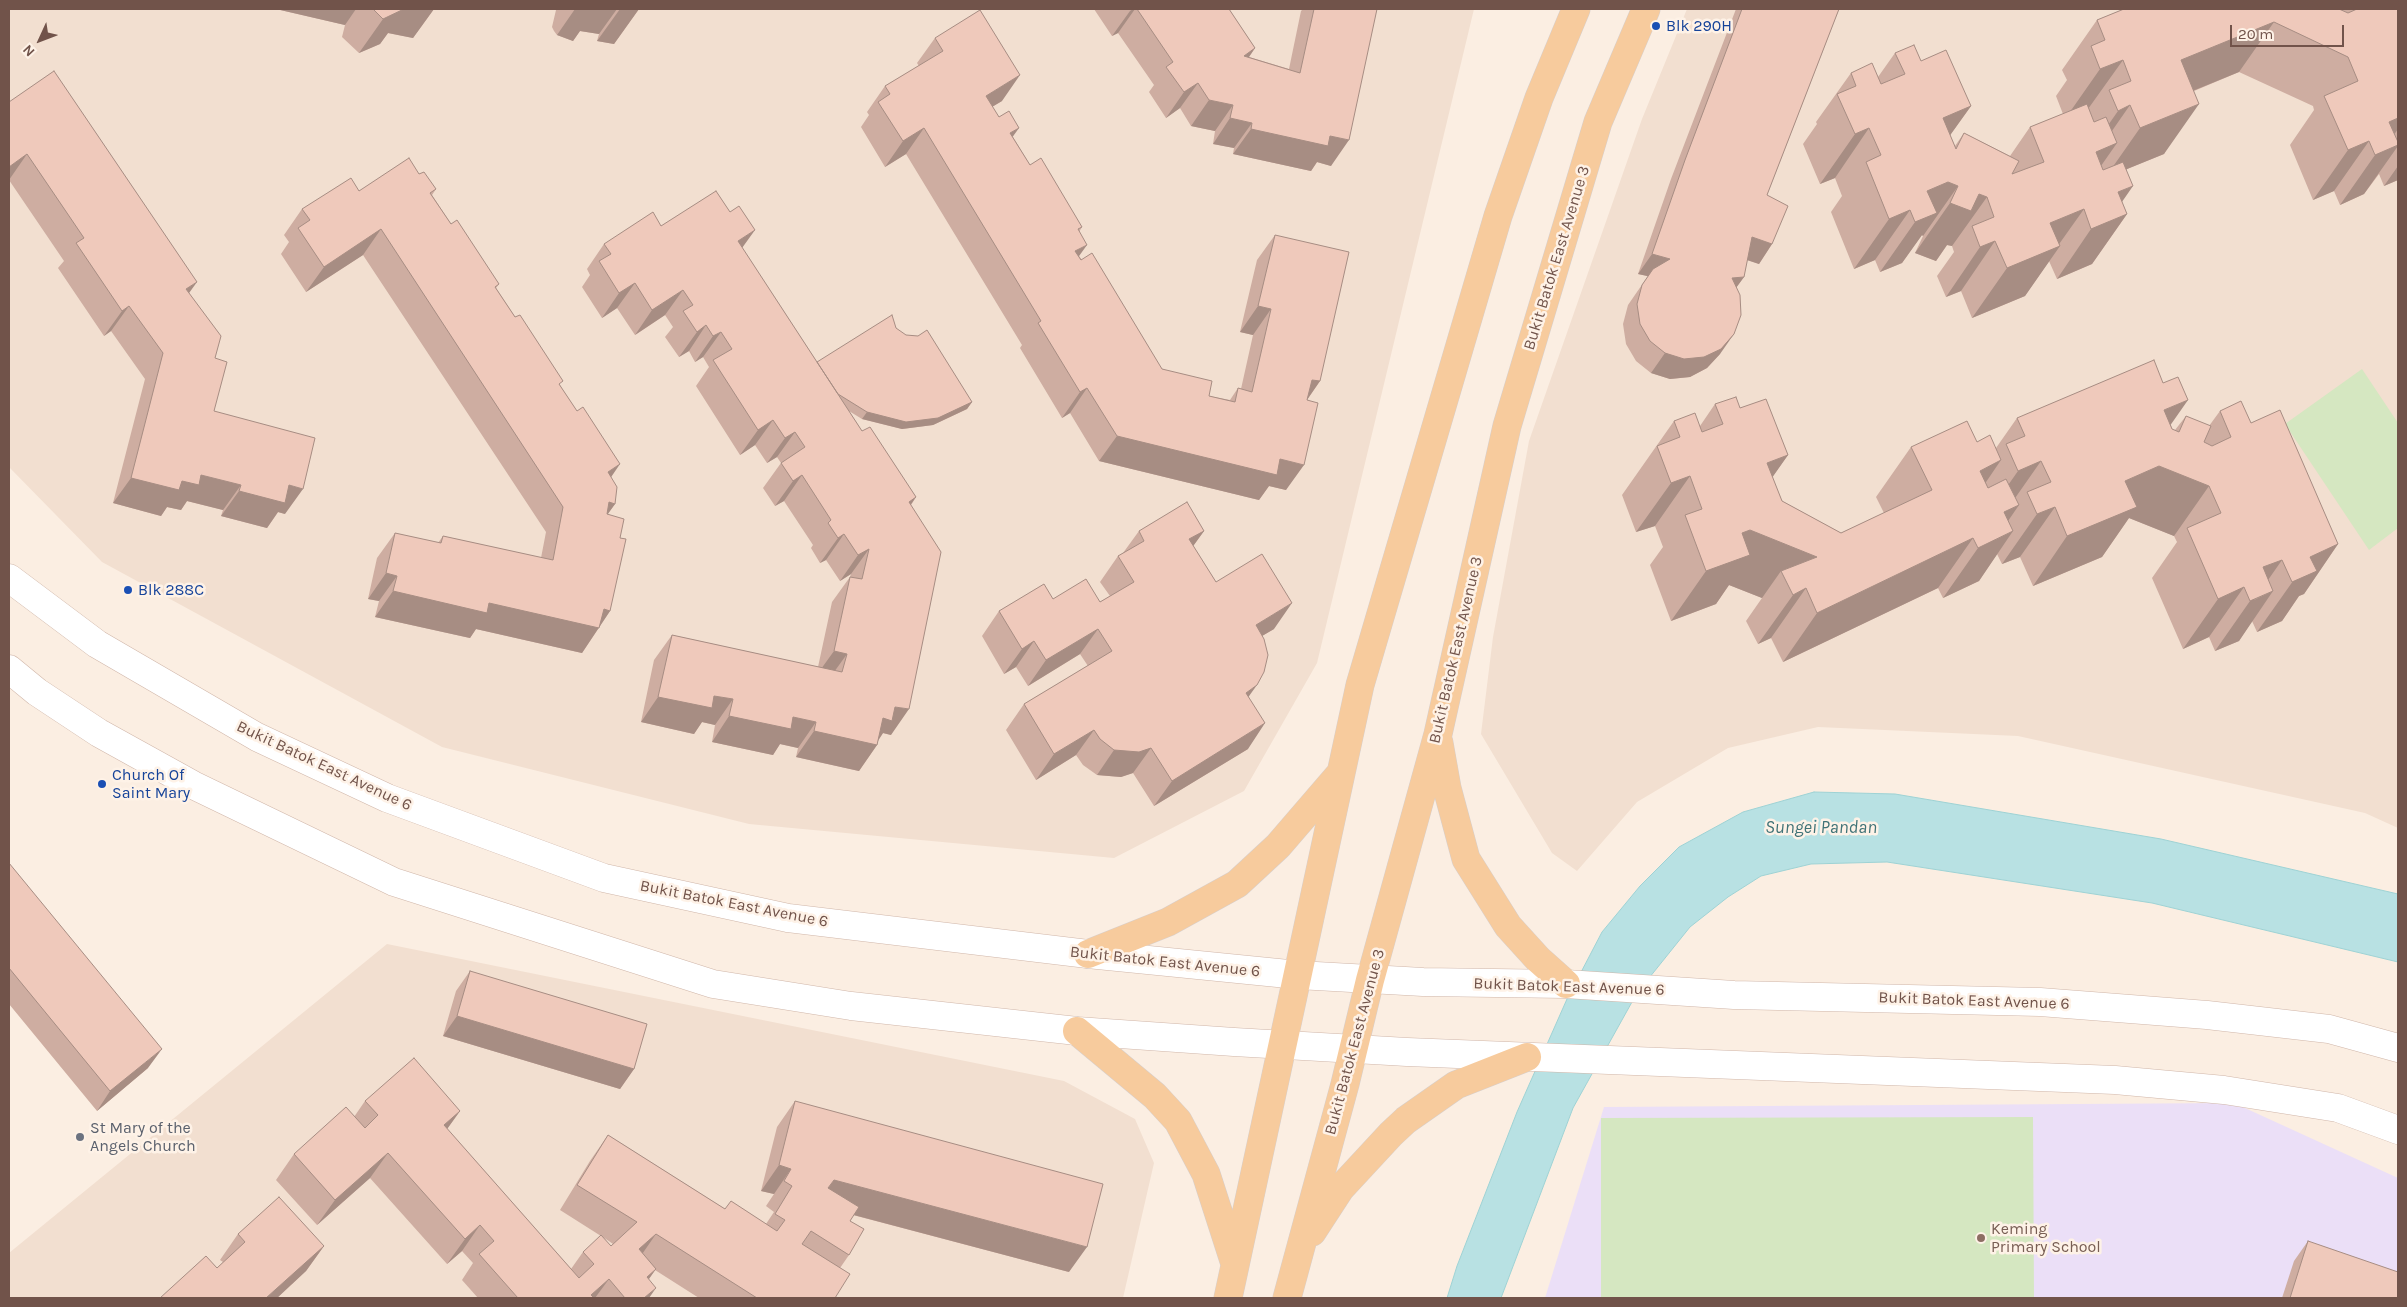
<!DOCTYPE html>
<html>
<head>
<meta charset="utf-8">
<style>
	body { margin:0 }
	#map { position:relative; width:2407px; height:1307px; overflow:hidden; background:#fbeee2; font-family:Karla,sans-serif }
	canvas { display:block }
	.frame { position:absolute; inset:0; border:10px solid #71534a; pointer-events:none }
	.north { position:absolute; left:15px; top:15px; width:50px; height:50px; -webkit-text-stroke:4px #fef2e7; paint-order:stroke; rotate:227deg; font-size:14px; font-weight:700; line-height:20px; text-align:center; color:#71534a }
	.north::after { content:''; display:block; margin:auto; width:18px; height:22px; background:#71534a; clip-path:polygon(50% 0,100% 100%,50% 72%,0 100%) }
	.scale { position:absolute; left:2230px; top:25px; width:114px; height:22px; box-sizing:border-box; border:2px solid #71534a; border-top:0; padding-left:6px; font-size:15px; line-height:18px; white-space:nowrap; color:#71534a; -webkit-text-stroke:4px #fef2e7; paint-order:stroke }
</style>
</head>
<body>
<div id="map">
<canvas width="2407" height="1307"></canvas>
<div class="frame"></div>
<div class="north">N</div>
<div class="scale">20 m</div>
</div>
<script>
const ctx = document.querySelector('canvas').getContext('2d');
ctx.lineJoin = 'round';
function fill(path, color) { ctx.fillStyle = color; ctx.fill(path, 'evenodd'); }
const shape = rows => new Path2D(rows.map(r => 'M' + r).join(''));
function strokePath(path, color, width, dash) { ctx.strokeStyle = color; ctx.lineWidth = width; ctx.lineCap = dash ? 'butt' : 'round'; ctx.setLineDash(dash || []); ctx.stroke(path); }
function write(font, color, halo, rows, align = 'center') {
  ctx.font = font + ' Karla,sans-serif'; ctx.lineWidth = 5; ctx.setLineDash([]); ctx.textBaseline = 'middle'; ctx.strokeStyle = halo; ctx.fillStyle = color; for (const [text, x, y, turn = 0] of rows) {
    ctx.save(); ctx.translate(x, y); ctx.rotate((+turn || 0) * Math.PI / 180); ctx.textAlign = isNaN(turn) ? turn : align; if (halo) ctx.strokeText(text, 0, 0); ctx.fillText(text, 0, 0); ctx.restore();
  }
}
fill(shape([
	[9,9,1474,9,1317,663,1244,791,1114,858,749,824,442,747,102,562,9,467],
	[1687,9,2398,9,2398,828,2365,813,2018,736,1818,727,1728,748,1637,802,1577,871,1552,853,1481,734,1493,637,1529,441,1642,119],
	[387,944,1064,1081,1135,1119,1154,1163,1123,1298,9,1298,9,1253]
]), '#f2dfd0');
fill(shape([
	[2234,1103,2398,1178,2398,1298,1545,1298,1604,1107]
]), '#ebdff7');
fill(shape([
	[2362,369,2398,423,2398,528,2369,550,2285,424],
	[2033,1117,2034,1298,1601,1298,1601,1118]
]), '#d5e7c1');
const water = shape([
	[1814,792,1895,794,2161,839,2398,894,2398,962,2152,903,1887,862,1811,864,1761,876,1728,897,1690,927,1637,993,1573,1108,1501,1298,1447,1298,1457,1266,1517,1112,1567,999,1602,932,1640,886,1679,847,1743,812,1814,792]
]);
fill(water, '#b8e1e3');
strokePath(water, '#9ed2d4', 1);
const secondary = shape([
	[9,578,97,644,257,737,387,798,604,878,788,918,1088,954,1298,975,1423,982,1566,984,1734,995,2040,1002,2207,1015,2329,1029,2398,1048],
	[9,669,37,692,99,733,193,785,394,882,713,984,851,1006,1077,1031,1234,1042,1407,1052,2115,1080,2224,1090,2338,1108,2398,1130]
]);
const primary = shape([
	[1439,743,1447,788,1466,859,1508,926,1538,959,1566,984],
	[1088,954,1168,922,1237,884,1278,846,1340,774],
	[1077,1031,1155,1096,1178,1121,1206,1174,1235,1264],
	[1312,1232,1340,1189,1391,1134,1406,1120,1456,1085,1527,1057],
	[1228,1298,1360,685,1498,216,1539,98,1576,9],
	[1287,1298,1345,1084,1370,980,1438,734,1507,426,1598,122,1646,9]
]);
strokePath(secondary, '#d0b6a9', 29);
strokePath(primary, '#d7cfcc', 29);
strokePath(secondary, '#fff', 28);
strokePath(primary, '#f7cb9d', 28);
fill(shape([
	[276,9,434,9,413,38,388,33,380,44,359,53,342,37,345,25],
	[551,9,639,9,614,44,597,41,599,34,580,31,573,41,557,35,554,31,552,27,556,10],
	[1094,9,1229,9,1255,48,1249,57,1289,69,1301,11,1303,9,1377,9,1331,166,1317,162,1311,171,1233,154,1234,148,1213,144,1215,131,1191,126,1180,108,1166,118,1149,92,1154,85,1118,33,1112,36],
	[1736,9,1839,9,1767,195,1772,244,1759,264,1747,260,1744,277,1736,288,1720,354,1707,368,1690,377,1670,379,1651,373,1636,361,1626,344,1623,324,1628,305,1648,276,1638,274,1671,179],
	[2124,9,2398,9,2398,180,2384,186,2379,174,2364,194,2340,205,2334,191,2313,200,2290,145,2314,110,2313,106,2239,72,2194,91,2164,154,2127,169,2122,202,2127,214,2092,264,2057,279,2049,261,2025,296,1972,318,1961,291,1946,297,1937,276,1954,252,1952,246,1947,245,1936,261,1915,253,1923,236,1922,235,1902,263,1880,272,1875,260,1854,269,1831,212,1842,196,1835,178,1820,184,1803,144,1817,124,1816,122,1851,73,1878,77,1895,53,1921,61,1971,106,1950,135,1955,146,1964,133,2010,156,2030,127,2063,114,2056,96,2067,80,2062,70,2097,20],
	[935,38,1002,101,992,107,1013,137,1030,165,1082,227,1079,232,1079,256,1162,369,1209,396,1230,400,1238,388,1241,389,1253,335,1240,332,1257,260,1275,235,1320,381,1307,400,1286,490,1269,486,1259,500,1099,461,1070,413,1062,418,1020,348,1022,345,906,154,885,167,861,127,869,115,867,112,885,86,919,66,917,63],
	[9,102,189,293,215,358,214,411,285,514,278,512,267,528,221,516,223,510,187,501,181,510,167,507,161,516,113,503,145,379,111,331,104,336,58,268,64,261,9,180],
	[419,174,436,189,432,195,451,224,499,284,496,288,560,385,611,477,615,504,607,515,620,538,610,611,582,653,476,629,470,638,375,617,379,601,368,599,377,558,395,533,438,543,443,536,541,558,546,532,363,255,306,292,281,254,289,242,284,235,302,209,359,191],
	[661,226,742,248,817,362,896,328,972,402,967,409,933,425,902,429,862,419,849,411,862,431,916,497,911,505,891,735,883,733,878,741,877,745,859,771,796,757,798,748,780,744,773,755,712,742,715,725,702,722,694,734,641,722,654,660,672,635,818,667,832,602,850,577,851,574,840,581,826,560,820,563,811,548,813,545,784,501,775,506,763,488,781,463,777,457,767,463,755,445,740,455,696,386,709,367,703,357,695,362,689,351,679,357,665,337,673,327,665,315,635,335,617,308,602,318,582,287,590,275,587,269,604,244],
	[1715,404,1740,408,1788,455,1772,477,1782,501,1841,533,1884,513,1876,497,1911,447,1977,442,1996,448,2017,418,2171,425,2172,429,2175,430,2186,416,2209,426,2220,411,2251,423,2338,544,2304,594,2299,596,2282,621,2257,632,2252,621,2239,641,2215,651,2209,637,2183,649,2152,578,2177,542,2174,536,2129,518,2102,557,2033,586,2020,557,2002,564,1997,554,1979,581,1943,598,1938,588,1783,662,1771,638,1758,644,1746,621,1762,598,1729,585,1716,604,1671,621,1650,565,1663,547,1655,526,1636,532,1622,495,1674,421,1700,426],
	[1139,531,1204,531,1193,546,1216,582,1274,629,1262,636,1249,696,1248,749,1154,806,1133,773,1121,777,1097,775,1083,765,1076,755,1036,780,1006,730,1024,704,1088,666,1080,654,1028,686,1016,667,1004,674,982,636,999,611,1100,602,1110,596,1100,582,1118,556,1123,553],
	[9,863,148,1068,97,1111,9,1004],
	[470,971,634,1069,620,1089,443,1036,456,991],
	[365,1101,460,1111,447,1129,571,1269,583,1252,601,1236,560,1210,590,1161,608,1135,725,1209,766,1224,774,1212,766,1206,774,1194,761,1191,777,1127,795,1101,1069,1272,853,1215,850,1221,849,1255,840,1268,835,1298,699,1298,655,1270,649,1279,649,1298,478,1298,462,1280,473,1263,462,1251,447,1264,370,1178,317,1225,276,1180,294,1154,354,1117],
	[603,1237,613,1244,611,1246],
	[238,1234,324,1246,306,1271,277,1298,160,1298,217,1268,223,1262,220,1260],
	[2308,1241,2398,1298,2282,1298,2294,1261]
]), '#ceada1');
fill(shape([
	[276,9,356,9,345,25],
	[399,9,434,9,413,38,388,33,380,44,359,53,383,19],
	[575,9,617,9,599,34,580,31,573,41,557,35],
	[620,9,639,9,614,44,597,41],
	[1133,9,1135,9,1118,33,1112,36,1130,11],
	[2274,22,2239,72,2146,110,2181,60],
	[1255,48,1238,73,1244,56],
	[2123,60,2088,109,2065,119,2100,69],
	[1020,75,1002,101,968,121,986,96],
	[1198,83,1180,108,1166,118,1184,92],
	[1209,100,1233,105,1215,131,1191,126],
	[2199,104,2164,154,2105,178,2140,128],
	[2130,105,2098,151,2117,143,2082,193,2083,161,2118,111],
	[1971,106,1936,155,1943,118],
	[1230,118,1252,123,1234,148,1213,144],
	[2398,118,2398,129,2382,152,2398,145,2398,146,2364,194,2340,205,2375,155,2389,122],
	[924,128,906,154,885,167,903,141],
	[1019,128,1001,153,1010,133],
	[1869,128,1835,178,1820,184,1855,134],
	[1251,129,1330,136,1349,140,1331,166,1317,162,1311,171,1233,154],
	[2369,141,2334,191,2313,200,2348,150],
	[27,154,9,180,9,167],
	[2398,166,2398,180,2384,186],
	[1948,182,1958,186,1923,236,1922,235,1902,263,1880,272,1915,222,1927,191],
	[2133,186,2108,222,2127,214,2092,264,2057,279,2091,229,2118,192],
	[1979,194,1987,197,1952,246,1947,245,1936,261,1915,253,1950,203],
	[2084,209,2057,247,2060,246,2025,296,1972,318,2007,268,2050,223],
	[1910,210,1875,260,1854,269,1889,219],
	[381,229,363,255,306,292,324,267],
	[755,230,737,255,738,241],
	[1752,237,1772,244,1759,264,1738,257],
	[1995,241,1961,291,1946,297,1980,247],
	[1087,245,1069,270,1075,251],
	[1652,254,1670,259,1656,278,1638,274],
	[1744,277,1730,296,1732,278],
	[197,282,179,307,186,289],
	[635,283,617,308,602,318,619,293],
	[683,290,665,315,635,335,652,310],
	[129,306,111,331,104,336,122,311],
	[1258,306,1271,309,1253,335,1240,332],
	[706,325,689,351,679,357,697,332],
	[721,332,703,357,695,362,713,336],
	[1734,334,1720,354,1707,368,1690,377,1670,379,1651,373,1665,353],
	[1312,380,1320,381,1302,407],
	[1087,388,1070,413,1062,418,1080,392],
	[2188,400,2153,450,2164,410],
	[972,402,967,409,933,425,902,429,862,419,867,412],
	[773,420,755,445,740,455,758,430],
	[795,432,777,457,767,463,785,438],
	[1117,436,1280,459,1304,465,1286,490,1269,486,1259,500,1099,461],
	[1788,455,1753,505,1767,463],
	[2001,460,1967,510,1980,471],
	[2041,461,2006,511,1983,521,2018,471],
	[620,464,603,489,608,472],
	[2159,466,2209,486,2174,536,2129,518,2102,557,2033,586,2067,536,2125,481],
	[201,475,241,485,223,510,187,501,181,510,167,507,161,516,113,503,131,478,182,481],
	[802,475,784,501,775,506,793,481],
	[1690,476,1655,526,1636,532,1671,483],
	[289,485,303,489,285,514,278,512,267,528,221,516,239,491],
	[916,497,898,523,909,502],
	[609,502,615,504,597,529],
	[2019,505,1995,540,2013,531,1979,581,1943,598,1978,548,2004,512],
	[2055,507,2020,557,2002,564,2037,514],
	[1750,530,1817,557,1781,571,1762,598,1729,585,1716,604,1671,621,1706,571,1742,533],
	[1204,531,1186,556,1189,539],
	[844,534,826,560,820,563,838,538],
	[1973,538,1938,588,1783,662,1817,613],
	[2338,544,2304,594,2299,596,2282,621,2257,632,2310,557],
	[869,549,851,574,840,581,858,555],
	[2282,560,2254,600,2273,591,2239,641,2215,651,2250,601,2263,567],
	[386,573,397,576,379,601,368,599],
	[2244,587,2209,637,2183,649,2218,599],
	[1806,588,1771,638,1758,644,1793,595],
	[393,591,489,603,604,609,610,611,582,653,476,629,470,638,375,617],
	[1292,603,1274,629,1238,650,1256,625],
	[1098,629,1080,654,1028,686,1046,660],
	[1034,641,1016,667,1004,674,1022,649],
	[834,651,847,654,829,679,816,676],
	[1257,685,1239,710,1246,693],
	[714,696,733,699,715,725,702,722,694,734,641,722,658,697],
	[895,707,909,709,891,735,883,733,875,745,877,745,859,771,796,757,814,731,883,718],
	[729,716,793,717,816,722,798,748,780,744,773,755,712,742],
	[1265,723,1248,749,1154,806,1172,781],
	[1094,730,1076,755,1036,780,1054,754],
	[1151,748,1133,773,1121,777,1097,775,1114,750],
	[457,1016,634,1069,620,1089,443,1036],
	[162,1049,148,1068,97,1111,110,1091],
	[460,1111,442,1136,444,1125],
	[388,1153,370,1178,317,1225,335,1200],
	[779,1165,791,1169,774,1194,761,1191],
	[834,1180,1087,1247,1069,1272,816,1205],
	[480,1225,462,1251,447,1264,465,1239],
	[656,1234,638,1260,639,1249],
	[324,1246,306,1271,277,1298,266,1298],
	[656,1269,638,1294,647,1277],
	[609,1279,595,1298,589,1298,591,1295],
	[656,1288,649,1298,644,1298]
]), '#a78d83');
const building = shape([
	[373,9,404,9,383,19,373,9],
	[1137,9,1229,9,1255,48,1244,56,1300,73,1314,9,1377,9,1349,140,1330,136,1328,146,1251,129,1252,123,1230,118,1233,105,1209,100,1198,83,1184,92,1166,67,1173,62,1137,9],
	[1742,9,1839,9,1767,195,1788,206,1772,244,1752,237,1744,277,1732,278,1740,295,1741,315,1734,334,1721,349,1704,357,1684,359,1665,353,1650,341,1640,324,1637,304,1642,285,1653,269,1670,259,1652,254,1685,160,1742,9],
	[2124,9,2339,9,2348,13,2357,9,2398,9,2398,118,2389,122,2398,142,2398,145,2375,155,2369,141,2348,150,2324,96,2358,81,2348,57,2274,22,2181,60,2199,104,2140,128,2130,105,2118,111,2109,90,2131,81,2123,60,2100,69,2091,46,2105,40,2097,20,2124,9],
	[980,10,1020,75,986,96,999,117,1009,111,1019,128,1010,133,1030,165,1041,158,1082,227,1078,229,1087,245,1075,251,1081,260,1092,253,1162,369,1212,381,1209,396,1235,402,1238,388,1252,392,1271,309,1258,306,1275,235,1349,252,1320,381,1312,380,1307,400,1318,403,1304,465,1280,459,1277,475,1117,436,1087,388,1080,392,1038,323,1041,321,924,128,903,141,878,102,890,94,885,86,943,51,935,38,980,10],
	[1914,45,1921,61,1946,50,1971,106,1943,118,1956,149,1964,133,2019,161,2012,174,2044,162,2030,127,2087,104,2094,122,2106,117,2117,143,2096,152,2103,170,2123,162,2133,186,2118,192,2127,214,2091,229,2084,209,2050,223,2060,246,2007,268,1995,241,1980,247,1972,226,1994,217,1987,197,1979,194,1971,211,1950,203,1958,186,1948,182,1927,191,1937,213,1915,222,1910,210,1889,219,1866,162,1881,155,1869,128,1855,134,1837,94,1856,86,1851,73,1872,63,1881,84,1905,74,1895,53,1914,45],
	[54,71,197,282,186,289,221,336,215,358,227,362,214,411,315,438,303,489,289,485,285,503,239,491,241,485,201,475,199,485,182,481,179,490,131,478,163,353,129,306,122,311,76,243,84,238,27,154,9,167,9,102,54,71],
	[409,158,419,174,424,172,436,189,430,193,451,224,457,220,499,284,495,287,515,317,520,315,563,381,559,384,577,411,583,407,620,464,608,472,617,487,615,504,609,502,607,514,624,519,620,538,626,539,610,611,604,609,599,628,489,603,487,613,393,591,397,576,386,573,395,533,441,543,443,536,553,560,563,507,381,229,324,267,298,228,310,220,302,209,351,178,359,191,409,158],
	[716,191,730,212,739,206,755,230,738,241,862,431,870,427,916,497,909,502,941,552,909,709,895,707,892,721,883,718,877,745,814,731,816,722,793,717,791,729,729,716,733,699,714,696,712,708,658,697,672,635,842,672,847,654,834,651,850,577,862,579,869,549,858,555,844,534,838,538,828,523,831,520,802,475,793,481,781,463,805,447,795,432,785,438,773,420,758,430,713,360,732,349,721,332,713,336,706,325,697,332,683,311,693,305,683,290,652,310,635,283,619,293,599,261,611,254,604,244,653,212,661,226,716,191],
	[892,315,896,328,906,335,918,336,927,330,972,402,938,418,906,422,867,412,838,394,817,362,892,315],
	[2154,360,2163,383,2178,377,2188,400,2164,410,2172,429,2179,432,2186,416,2211,426,2204,442,2212,446,2231,437,2220,411,2241,401,2251,423,2280,410,2338,544,2310,557,2317,571,2292,582,2282,560,2263,567,2273,591,2250,601,2244,587,2218,599,2187,528,2221,513,2209,486,2159,466,2125,481,2137,507,2067,536,2055,507,2037,514,2027,492,2051,482,2041,461,2018,471,2006,444,2025,436,2017,418,2154,360],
	[1736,397,1740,408,1766,399,1788,455,1767,463,1782,501,1841,533,1932,490,1911,447,1967,421,1977,442,1990,435,2001,460,1980,471,1988,488,2006,479,2019,505,2004,512,2013,531,1978,548,1973,538,1817,613,1806,588,1793,595,1781,571,1817,557,1750,530,1742,533,1750,555,1706,571,1685,515,1702,509,1690,476,1671,483,1657,446,1680,437,1674,421,1695,413,1702,432,1723,424,1715,404,1736,397],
	[1187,502,1204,531,1189,539,1216,582,1262,554,1292,603,1256,625,1264,639,1268,655,1264,672,1257,685,1246,693,1265,723,1172,781,1151,748,1139,752,1114,750,1100,739,1094,730,1054,754,1024,704,1112,651,1098,629,1046,660,1034,641,1022,649,999,611,1044,584,1053,599,1086,579,1100,602,1134,582,1118,556,1144,541,1139,531,1187,502],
	[9,863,162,1049,110,1091,9,968,9,863],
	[470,971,647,1024,634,1069,457,1016,470,971],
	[414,1058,460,1111,444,1125,579,1278,594,1264,583,1252,601,1235,611,1246,637,1222,577,1185,608,1135,725,1209,731,1201,777,1231,785,1220,775,1214,792,1186,784,1181,791,1169,779,1165,795,1101,1103,1184,1087,1247,834,1180,828,1188,859,1207,850,1221,864,1229,849,1255,811,1231,802,1244,850,1274,835,1298,757,1298,656,1234,639,1249,656,1269,647,1277,656,1288,644,1298,625,1298,609,1279,591,1295,594,1298,518,1298,479,1254,494,1241,480,1225,465,1239,388,1153,335,1200,294,1154,346,1107,365,1128,378,1115,365,1101,414,1058],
	[279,1197,324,1246,266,1298,160,1298,206,1256,217,1268,245,1242,238,1234,279,1197],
	[2308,1241,2398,1272,2398,1298,2290,1298,2308,1241]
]);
fill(building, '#efc9bb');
strokePath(building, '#a78d83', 1);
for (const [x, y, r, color] of [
	[1656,26,5,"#1a4fb4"],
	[128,590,5,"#1a4fb4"],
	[102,784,5,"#1a4fb4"],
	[80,1137,5,"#6b7280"],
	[1981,1238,5,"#8d6e63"]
]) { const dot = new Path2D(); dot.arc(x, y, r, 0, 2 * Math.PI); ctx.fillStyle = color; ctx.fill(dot); strokePath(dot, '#fef2e7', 2); }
write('16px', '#164399', '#fef2e7', [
	["Blk 290H",1666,26],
	["Blk 288C",138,590],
	["Church Of",112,775],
	["Saint Mary",112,793]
], 'left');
write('16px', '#71534a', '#fef2e7', [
	["Bukit Batok East Avenue 3",1557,258,-73],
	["Bukit Batok East Avenue 3",1456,650,-77],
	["Bukit Batok East Avenue 6",324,766,25],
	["Bukit Batok East Avenue 6",734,904,11],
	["Bukit Batok East Avenue 6",1165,962,6],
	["Bukit Batok East Avenue 6",1569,987,2],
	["Bukit Batok East Avenue 6",1974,1001,2],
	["Bukit Batok East Avenue 3",1355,1042,-75]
]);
write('16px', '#5b616d', '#fef2e7', [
	["St Mary of the",90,1128],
	["Angels Church",90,1146]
], 'left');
write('16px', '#785e54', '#fef2e7', [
	["Keming",1991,1229],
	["Primary School",1991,1247]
], 'left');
write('italic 18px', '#3f7276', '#fef2e7', [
	["Sungei Pandan",1821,828]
]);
</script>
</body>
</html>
